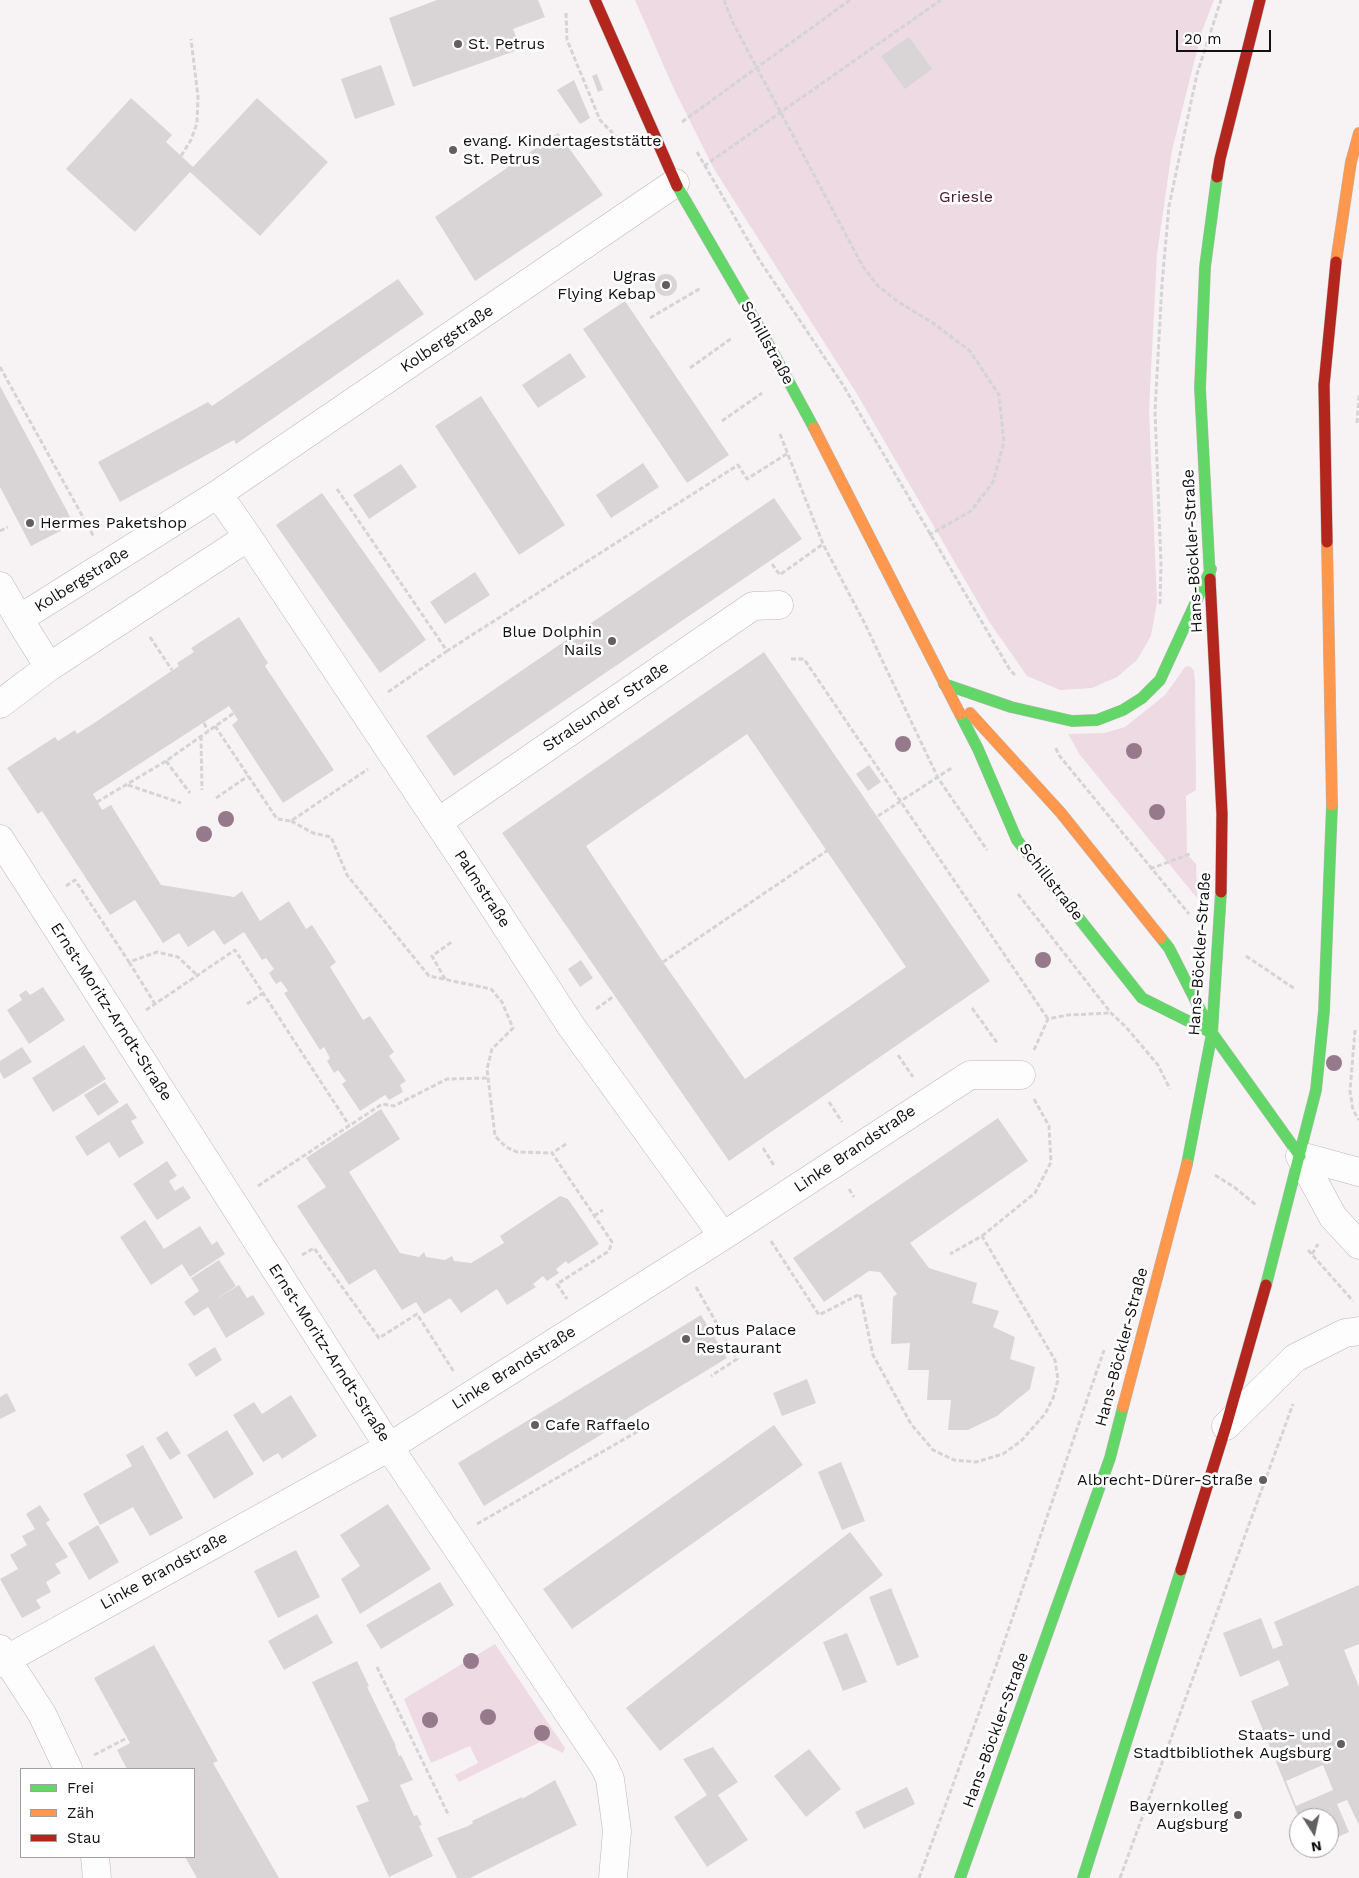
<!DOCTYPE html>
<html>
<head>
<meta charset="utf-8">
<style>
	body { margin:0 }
	#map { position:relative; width:1359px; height:1878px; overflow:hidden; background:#f7f3f5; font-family:"Work Sans",sans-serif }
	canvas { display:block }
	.legend { position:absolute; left:20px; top:1768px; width:175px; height:90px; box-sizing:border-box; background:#fff; border:1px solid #a19fa0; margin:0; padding:6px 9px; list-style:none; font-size:15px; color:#131011 }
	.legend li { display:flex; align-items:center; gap:10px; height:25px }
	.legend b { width:25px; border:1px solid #a19fa0 }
	.north { position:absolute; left:1289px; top:1808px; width:50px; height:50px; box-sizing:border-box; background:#fff; border:1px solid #a19fa0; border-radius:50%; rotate:170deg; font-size:14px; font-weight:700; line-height:20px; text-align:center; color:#131011 }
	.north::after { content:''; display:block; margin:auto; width:18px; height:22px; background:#635f61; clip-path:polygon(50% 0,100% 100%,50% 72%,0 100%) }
	.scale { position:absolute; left:1176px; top:30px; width:95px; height:22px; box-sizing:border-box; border:2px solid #131011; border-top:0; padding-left:6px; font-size:15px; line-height:18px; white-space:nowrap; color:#131011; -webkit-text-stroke:4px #fff; paint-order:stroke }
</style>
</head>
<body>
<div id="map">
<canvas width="1359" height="1878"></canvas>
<ul class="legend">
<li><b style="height:6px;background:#63d668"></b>Frei</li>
<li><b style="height:6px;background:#ff974d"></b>Zäh</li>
<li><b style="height:6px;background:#b3261e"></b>Stau</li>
</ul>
<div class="north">N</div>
<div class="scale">20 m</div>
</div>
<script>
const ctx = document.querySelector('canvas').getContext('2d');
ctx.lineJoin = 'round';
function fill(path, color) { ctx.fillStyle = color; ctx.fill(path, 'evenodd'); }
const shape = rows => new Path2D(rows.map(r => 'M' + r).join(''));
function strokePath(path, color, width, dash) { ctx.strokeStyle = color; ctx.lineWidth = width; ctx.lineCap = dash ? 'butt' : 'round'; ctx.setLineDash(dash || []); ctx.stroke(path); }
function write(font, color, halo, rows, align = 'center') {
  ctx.font = font + ' "Work Sans",sans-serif'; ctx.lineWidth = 5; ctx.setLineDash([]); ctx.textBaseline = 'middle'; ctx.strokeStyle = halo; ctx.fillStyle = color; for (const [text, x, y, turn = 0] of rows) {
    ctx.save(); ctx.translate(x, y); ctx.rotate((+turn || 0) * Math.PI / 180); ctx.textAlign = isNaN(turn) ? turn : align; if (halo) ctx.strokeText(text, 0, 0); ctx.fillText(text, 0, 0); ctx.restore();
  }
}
fill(shape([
	[635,0,1214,0,1202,31,1172,150,1157,254,1149,410,1157,602,1151,636,1137,660,1117,677,1092,688,1060,690,1027,676,990,623,857,394,714,169,673,87],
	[1190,666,1194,671,1195,681,1196,790,1186,796,1187,854,1196,864,1197,898,1080,755,1068,734,1104,733,1125,727,1165,695,1185,667],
	[495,1644,565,1748,563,1753,540,1742,459,1782,455,1775,478,1763,470,1746,431,1763,404,1699]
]), '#eddae3');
fill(shape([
	[437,0,538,0,545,17,513,29,521,49,413,87,389,18],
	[909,37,932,69,905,89,881,56],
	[381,65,395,105,355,119,341,79],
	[597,74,603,90,598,92,592,76],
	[574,80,590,118,580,124,557,90],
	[131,98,172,135,166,142,193,167,257,98,328,162,260,236,190,172,135,232,66,169],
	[558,133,603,195,475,281,435,217],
	'655 285a11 11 0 1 1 22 0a11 11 0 1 1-22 0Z',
	[398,279,424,314,236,444,234,440,120,502,98,462,208,402,212,406],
	[625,301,729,455,687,483,583,329],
	[570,353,586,377,538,408,522,385],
	[0,386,74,524,31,546,0,487],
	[481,396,565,525,519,555,435,426],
	[643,463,659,487,611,518,596,495],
	[401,464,417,487,369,519,353,495],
	[322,493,426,640,380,673,276,525],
	[774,498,802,539,454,776,426,736],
	[475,572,490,595,445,624,430,602],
	[239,617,268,663,265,666,334,770,283,803,232,725,238,720,229,706,93,794,102,810,111,805,161,885,234,897,242,891,260,921,289,901,306,929,312,925,336,962,330,967,363,1020,370,1016,394,1052,389,1056,406,1081,400,1085,403,1092,389,1100,385,1095,360,1111,342,1084,346,1081,338,1070,334,1073,327,1061,330,1058,324,1047,320,1050,284,993,288,991,281,981,276,984,272,978,269,973,274,969,266,958,262,960,244,932,224,945,214,930,188,947,179,933,163,943,135,900,110,915,42,811,38,814,7,768,55,737,58,741,75,730,77,734,91,725,179,666,177,663,194,652,191,648],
	[764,652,990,981,729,1161,502,833],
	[747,734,906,967,745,1079,663,962,586,846],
	[869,765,881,782,868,791,856,774],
	[581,960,593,978,580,987,568,969],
	[43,987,65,1020,29,1044,7,1010,22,1000,19,995,26,990,30,995],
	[84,1045,106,1079,53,1112,32,1078],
	[22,1047,32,1062,4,1079,0,1072,0,1061],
	[105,1082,119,1102,98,1116,84,1095],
	[127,1103,137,1118,131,1121,144,1143,119,1158,109,1142,87,1156,75,1137],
	[381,1109,400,1139,349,1172,400,1253,419,1257,424,1252,426,1257,445,1260,452,1256,454,1261,471,1263,504,1243,500,1236,560,1196,568,1199,599,1244,568,1264,566,1261,556,1269,559,1273,547,1281,543,1276,533,1284,536,1287,507,1305,497,1289,461,1313,450,1298,424,1314,416,1302,402,1310,375,1269,349,1285,297,1206,326,1187,306,1158],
	[998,1118,1028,1161,910,1243,929,1268,977,1283,972,1303,999,1311,993,1327,1015,1337,1010,1359,1035,1367,1030,1389,997,1416,968,1430,948,1430,951,1400,927,1400,929,1370,908,1370,910,1343,891,1344,893,1297,897,1294,880,1272,869,1271,824,1302,793,1258],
	[167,1161,177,1176,169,1181,175,1191,183,1186,191,1198,157,1220,133,1184],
	[145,1220,164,1249,200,1226,212,1245,217,1241,225,1254,190,1277,182,1264,151,1285,120,1237],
	[219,1260,236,1286,213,1301,239,1285,247,1298,253,1295,265,1314,226,1338,208,1307,194,1316,184,1302,199,1291,191,1278],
	[701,1315,727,1358,484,1506,458,1463],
	[215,1347,222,1360,196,1377,188,1364],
	[807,1379,816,1403,782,1416,773,1393],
	[7,1393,16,1411,0,1419,0,1397],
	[291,1395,317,1436,282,1459,278,1453,263,1462,233,1415,254,1402,262,1414],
	[774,1425,803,1465,572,1629,543,1589],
	[227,1430,254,1474,214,1499,187,1455],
	[167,1431,181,1453,170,1460,156,1438],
	[143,1445,183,1518,150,1536,133,1507,100,1525,83,1494,132,1466,126,1455],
	[841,1462,865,1521,842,1530,818,1472],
	[388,1504,431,1569,360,1614,341,1579,360,1566,340,1535],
	[40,1505,50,1520,46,1523,68,1557,55,1564,61,1573,46,1582,51,1592,36,1600,41,1608,22,1618,0,1579,18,1569,10,1555,27,1545,22,1536,35,1529,26,1514],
	[98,1525,119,1562,89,1580,68,1543],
	[850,1532,883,1575,660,1751,626,1708],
	[296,1550,320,1597,278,1618,254,1571],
	[440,1582,454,1605,381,1649,366,1625],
	[1359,1585,1359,1644,1344,1650,1359,1687,1359,1825,1347,1800,1337,1804,1349,1832,1329,1841,1329,1818,1299,1818,1251,1701,1289,1685,1279,1660,1240,1677,1223,1633,1261,1618,1273,1649,1283,1645,1274,1622],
	[1323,1765,1333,1790,1296,1806,1286,1781],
	[891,1588,919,1657,897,1666,869,1597],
	[317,1614,333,1643,284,1670,268,1641],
	[847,1633,867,1682,843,1691,823,1642],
	[154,1645,218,1761,213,1763,279,1878,197,1878,185,1857,194,1857,194,1769,127,1769,117,1750,130,1743,94,1678],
	[357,1661,369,1686,367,1687,396,1746,395,1746,399,1756,401,1755,413,1780,400,1785,414,1816,417,1815,422,1825,419,1826,433,1856,389,1877,356,1806,369,1801,312,1682],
	[713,1747,738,1782,718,1795,748,1840,707,1867,674,1817,707,1795,683,1759],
	[809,1749,841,1789,806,1817,774,1776],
	[555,1780,577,1825,470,1878,457,1878,437,1838,468,1826,473,1823,472,1821,522,1797,522,1799],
	[907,1787,915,1804,864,1829,855,1812]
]), '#d9d5d7');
const street = shape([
	[248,537,467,866,571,1026,723,1236],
	[0,586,19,619],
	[49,667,19,619,218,494,675,183],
	[0,704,49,667,248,537,218,494],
	[438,822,753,606,779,605],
	[0,839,389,1447,604,1766,610,1779,617,1831,613,1878],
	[1300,1156,1333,1217,1359,1245],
	[1300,1156,1359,1172],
	[1226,1426,1295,1358,1345,1333,1359,1331],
	[0,1649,42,1714,68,1769],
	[0,1663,389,1447,723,1236,970,1075,1021,1075],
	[95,1857,97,1878]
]);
const fast = shape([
	[677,186,763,334,814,428],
	[1210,579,1200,388,1205,267,1217,177],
	[944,684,1011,707,1072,721,1097,720,1123,710,1142,698,1160,680,1211,569],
	[960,714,978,749,1017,840,1142,998,1212,1033],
	[1161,938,1169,948,1212,1033,1300,1156],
	[1187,1164,1212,1033,1221,892],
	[1266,1285,1316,1090,1324,1011,1332,805],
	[960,1878,1110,1458,1123,1407],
	[1083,1878,1181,1570]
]);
const slow = shape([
	[1336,262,1351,162,1359,133],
	[814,428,960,714],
	[1327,542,1332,805],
	[970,713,1061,813,1161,938],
	[1123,1407,1187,1164]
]);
const jam = shape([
	[595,0,677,186],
	[1217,177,1220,159,1260,0],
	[1327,542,1324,385,1336,262],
	[1210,579,1222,814,1221,892],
	[1181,1570,1226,1426,1266,1285]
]);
strokePath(street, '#bbb8b9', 29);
strokePath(fast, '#bbb8b9', 12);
strokePath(slow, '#bbb8b9', 12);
strokePath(jam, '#bbb8b9', 12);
strokePath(shape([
	[724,0,733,23,862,265,877,285,897,301,933,323,970,351,999,395,1004,442,993,482,971,511,929,535],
	[566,13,567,40,600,120,624,145],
	[682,122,850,0],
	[697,152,760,261,843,385,1010,670,1016,676],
	[181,156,191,140,197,123,198,97,191,39],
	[704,166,941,0],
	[650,318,701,288],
	[0,367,94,537],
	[690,368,732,338],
	[722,421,762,393],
	[1357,423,1359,395],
	[780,434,823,544,865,624,938,778,987,850],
	[337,489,447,651,738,465,747,479,788,453],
	[0,531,8,527],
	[772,564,780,575],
	[781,574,823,544],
	[1160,604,1161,564,1155,411,1162,284,1169,206,1197,74,1221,0],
	[150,637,172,670],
	[791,659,804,659,1048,1019],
	[388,692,447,651],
	[204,723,208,731],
	[215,726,277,819,291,821,368,769],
	[201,736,202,790],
	[1056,748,1058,754,1189,914],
	[166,761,190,793],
	[128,785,181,803],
	[216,798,248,776],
	[97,802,166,761,234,713],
	[878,816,953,767],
	[291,821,313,833,331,837,347,875,429,976,491,989,502,1002,513,1028,492,1049,487,1069,495,1136,506,1147,517,1152,552,1153],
	[1150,869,1192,853],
	[66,886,75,880,129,962,157,952,178,957,197,975],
	[1018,894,1111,1013,1126,1027,1158,1065,1170,1089],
	[1246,956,1295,989],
	[129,962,155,1004],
	[663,962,828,850],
	[445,979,432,956,453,941],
	[247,1004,263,993],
	[972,1008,998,1044],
	[596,1009,614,996],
	[146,1010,235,950,349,1125],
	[1355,1030,1350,1091,1353,1110,1359,1120],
	[1034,1050,1048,1019,1068,1015,1110,1013],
	[898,1055,913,1077],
	[829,1102,842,1122],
	[566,1144,552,1153,612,1242,609,1251,557,1284,567,1299],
	[763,1148,775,1167],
	[1215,1175,1234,1187,1256,1205],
	[258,1186,382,1104,394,1106,447,1079,488,1078],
	[849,1189,854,1197],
	[594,1216,603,1210],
	[982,1236,1035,1193,1051,1162,1049,1126,1034,1099],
	[771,1241,819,1315,860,1294,873,1355,911,1424,933,1450,954,1460,976,1462,1003,1454,1021,1441,1045,1414,1053,1398,1058,1380,1055,1360,982,1236,950,1254],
	[1308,1250,1353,1301],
	[1312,1254,1318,1244],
	[302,1255,314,1248,379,1338,417,1314,454,1372],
	[696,1287,737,1359,711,1376],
	[477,1524,647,1426],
	[377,1667,449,1816],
	[94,1755,127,1738],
	[919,1878,996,1666,1104,1350],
	[1120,1878,1293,1404]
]), '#d4d4d4', 3, [5, 2.5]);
strokePath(street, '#fefdfe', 28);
strokePath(fast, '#63d668', 11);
strokePath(slow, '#ff974d', 11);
strokePath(jam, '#b3261e', 11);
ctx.fillStyle = '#96798a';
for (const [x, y] of [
	[903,744],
	[1134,751],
	[1157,812],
	[226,819],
	[204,834],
	[1043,960],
	[1334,1063],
	[471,1661],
	[488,1717],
	[430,1720],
	[542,1733]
]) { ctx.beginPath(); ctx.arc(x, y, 8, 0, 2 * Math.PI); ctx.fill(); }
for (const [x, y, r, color] of [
	[458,44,5,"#635f61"],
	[453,150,5,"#635f61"],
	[666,285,5,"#635f61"],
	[30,523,5,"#635f61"],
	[612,641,5,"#635f61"],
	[686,1339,5,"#635f61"],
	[535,1425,5,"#635f61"],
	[1263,1480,5,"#635f61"],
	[1341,1744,5,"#635f61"],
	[1238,1815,5,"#635f61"]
]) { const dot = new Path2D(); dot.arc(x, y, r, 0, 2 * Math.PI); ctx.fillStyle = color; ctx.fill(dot); strokePath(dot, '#fff', 2); }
write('16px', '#131011', '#fff', [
	["St. Petrus",468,44],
	["evang. Kindertageststätte",463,141],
	["St. Petrus",463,159],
	["Ugras",656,276,"right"],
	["Flying Kebap",656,294,"right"],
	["Hermes Paketshop",40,523],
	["Blue Dolphin",602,632,"right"],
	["Nails",602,650,"right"],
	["Lotus Palace",696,1330],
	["Restaurant",696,1348],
	["Cafe Raffaelo",545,1425],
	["Albrecht-Dürer-Straße",1253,1480,"right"],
	["Staats- und",1331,1735,"right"],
	["Stadtbibliothek Augsburg",1331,1753,"right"],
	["Bayernkolleg",1228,1806,"right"],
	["Augsburg",1228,1824,"right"]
], 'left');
write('16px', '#471532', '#fff', [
	["Griesle",966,197]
]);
write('16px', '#131011', '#fff', [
	["Kolbergstraße",447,339,-34],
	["Schillstraße",767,343,61],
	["Hans-Böckler-Straße",1193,551,-93],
	["Kolbergstraße",82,580,-32],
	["Stralsunder Straße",606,707,-34],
	["Schillstraße",1051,882,52],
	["Palmstraße",482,889,57],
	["Hans-Böckler-Straße",1200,954,-86],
	["Ernst-Moritz-Arndt-Straße",111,1012,57],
	["Linke Brandstraße",855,1149,-34],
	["Hans-Böckler-Straße",1122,1347,-75],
	["Ernst-Moritz-Arndt-Straße",329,1353,57],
	["Linke Brandstraße",514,1368,-32],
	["Linke Brandstraße",164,1571,-29],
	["Hans-Böckler-Straße",996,1730,-70]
]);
</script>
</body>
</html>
